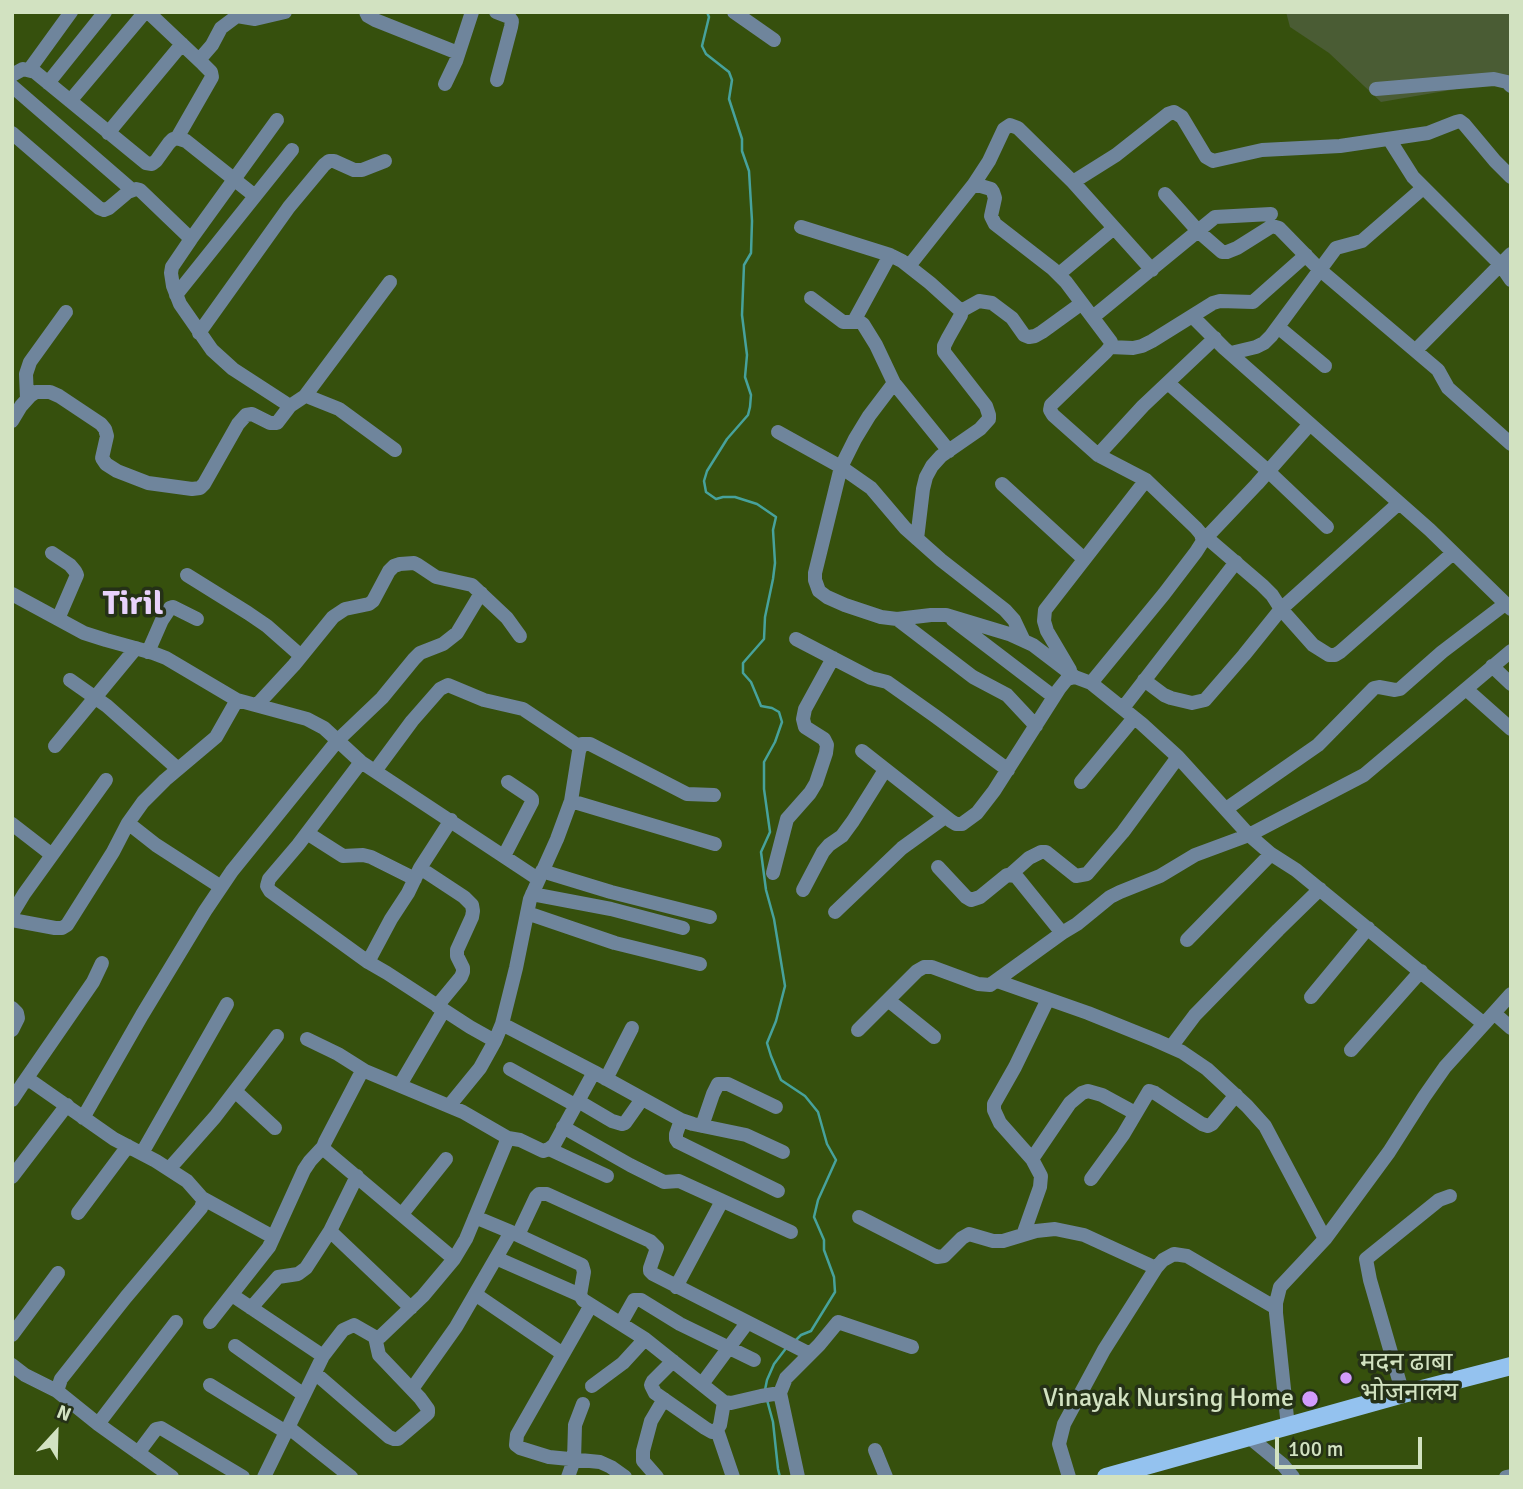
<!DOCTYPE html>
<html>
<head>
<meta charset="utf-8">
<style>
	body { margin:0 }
	#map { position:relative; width:1523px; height:1489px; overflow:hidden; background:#36500d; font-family:Signika,sans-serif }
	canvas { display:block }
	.frame { position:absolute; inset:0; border:14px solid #d2e2c1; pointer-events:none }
	.north { position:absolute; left:21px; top:1398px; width:70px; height:70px; -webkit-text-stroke:5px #253117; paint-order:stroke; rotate:22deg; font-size:19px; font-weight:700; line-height:28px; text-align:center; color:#d2e2c1 }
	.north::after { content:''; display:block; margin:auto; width:24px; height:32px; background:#d2e2c1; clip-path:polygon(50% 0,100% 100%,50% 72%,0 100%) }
	.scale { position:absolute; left:1275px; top:1437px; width:147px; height:32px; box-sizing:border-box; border:4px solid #d2e2c1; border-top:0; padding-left:9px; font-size:21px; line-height:24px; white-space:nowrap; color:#d2e2c1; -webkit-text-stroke:5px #253117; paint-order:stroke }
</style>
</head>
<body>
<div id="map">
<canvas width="1523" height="1489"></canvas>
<div class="frame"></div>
<div class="north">N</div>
<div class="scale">100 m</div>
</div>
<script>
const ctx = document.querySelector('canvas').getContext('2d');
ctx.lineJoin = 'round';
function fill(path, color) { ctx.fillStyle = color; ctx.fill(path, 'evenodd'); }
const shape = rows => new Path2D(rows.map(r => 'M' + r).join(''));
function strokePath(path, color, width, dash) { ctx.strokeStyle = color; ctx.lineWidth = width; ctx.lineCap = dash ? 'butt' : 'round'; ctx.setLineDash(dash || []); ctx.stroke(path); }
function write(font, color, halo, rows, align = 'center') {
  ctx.font = font + ' Signika,"Noto Sans Devanagari",sans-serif'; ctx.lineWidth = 7; ctx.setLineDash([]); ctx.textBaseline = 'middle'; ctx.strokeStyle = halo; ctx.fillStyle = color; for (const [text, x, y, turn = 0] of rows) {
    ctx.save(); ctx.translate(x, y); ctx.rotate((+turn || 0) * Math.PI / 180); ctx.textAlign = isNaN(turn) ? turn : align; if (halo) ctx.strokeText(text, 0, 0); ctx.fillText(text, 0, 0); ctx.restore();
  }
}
fill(shape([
	[1286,12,1511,12,1511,81,1509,80,1381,102,1329,53,1290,27]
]), '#4a5c34');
strokePath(shape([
	[707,12,709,17,702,46,706,54,729,72,732,80,729,99,742,139,742,151,749,171,752,221,751,253,744,265,742,315,747,355,745,377,751,395,750,407,748,415,727,439,707,471,704,481,706,492,716,499,723,497,735,497,757,504,776,517,773,530,775,563,773,579,765,617,764,639,743,663,743,673,751,682,761,706,772,708,779,712,782,722,775,742,764,762,764,789,770,832,761,852,766,890,774,919,785,986,776,1021,767,1043,771,1056,781,1080,805,1096,818,1112,827,1144,836,1160,818,1200,814,1217,824,1240,824,1250,834,1277,835,1292,811,1331,801,1335,795,1341],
	[765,1390,767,1380,774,1364,787,1347],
	[767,1400,773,1422,778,1469,780,1477]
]), '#47a29c', 2.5);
strokePath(shape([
	[148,12,203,64,211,72,212,77,177,138],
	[366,12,368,16,375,20,458,53],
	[496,12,509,17,512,21,511,27,497,80],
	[734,12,774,40],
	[199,60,212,45,221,28,237,16,255,19,285,12],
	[29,70,71,12],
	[12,75,23,69,35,72,146,163,152,164,156,161,169,143,173,139,177,138,186,141,255,196],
	[48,83,105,12],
	[445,84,456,61,472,12],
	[12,86,132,190],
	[1376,89,1494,79,1507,82,1511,86],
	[70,101,145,12],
	[277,120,191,239,172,267,171,273,173,286,180,304,212,350,233,369,290,406],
	[12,133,99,208,104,210,109,208,128,192,136,189,140,190,191,239],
	[108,133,182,44],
	[1389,139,1413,177,1500,264,1511,280],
	[1073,182,1116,155,1168,114,1174,112,1182,117,1206,157,1213,161,1262,150,1340,146,1428,133,1456,122,1460,121,1464,124,1495,161,1511,177],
	[974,184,991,189,993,192,995,198,991,216,995,224,1053,269,1066,282,1111,342,1110,347,1106,352,1051,405,1050,410,1053,415,1098,455,1146,480,1196,528,1201,534,1203,541,1196,552,1164,594,1091,683],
	[1165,194,1199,232,1222,252,1227,252,1237,248,1272,226,1279,228,1319,269,1438,370,1448,388,1511,444],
	[801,227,890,255,902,261,930,283,961,311,961,315,948,338,944,346,944,352,986,406,989,415,989,419,980,429,941,456,932,466,926,477,923,489,917,539],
	[909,266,974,184,989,161,1004,129,1010,125,1018,128,1073,182,1152,270],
	[1059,274,1114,228],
	[176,295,292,150],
	[811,298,843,322,860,322,863,324,876,345,894,383,949,451],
	[961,311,979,301,992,303,1012,318,1024,335,1029,337,1035,336,1042,332,1082,303],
	[1093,317,1215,217,1271,214],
	[1193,317,1224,348,1430,530,1511,609],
	[854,321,890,255],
	[1278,327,1325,366],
	[199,333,289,207,324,165,329,161,334,161,354,170,362,170,385,161],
	[1110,347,1133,348,1142,346,1152,341,1213,303,1220,301,1253,302,1306,255],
	[1416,350,1511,254],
	[1231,353,1256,347,1264,343,1271,336,1336,248,1362,241,1423,188],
	[894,383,869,416,855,439,841,467,815,573,815,580,819,591,827,597,845,605,881,617,897,619,931,615,946,615,1009,634,1033,645,1075,677],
	[1168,383,1268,471,1327,527],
	[305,396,390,282],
	[27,399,26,374,30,362,66,312],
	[12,421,21,406,30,396,36,392,50,392,59,396,101,424,105,429,107,436,102,458,106,464,117,471,148,483,192,489,200,488,204,484,238,424,246,415,252,414,270,423,277,423,290,406,305,396,309,397,339,409,395,450],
	[778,432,841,467,871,488,905,528,941,560,1005,610,1014,620,1023,639],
	[1098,455,1143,406,1215,338],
	[1002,484,1084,559],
	[1206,537,1262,585,1272,595,1281,609,1313,645,1329,655,1335,655,1340,652,1453,553],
	[1203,541,1257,484,1310,424],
	[52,553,70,565,75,571,77,575,58,619],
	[187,575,248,613,267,626,301,656],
	[12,594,84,633,106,640,153,653,166,658,237,700,307,719,324,728,361,762,538,879],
	[897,619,973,677,1007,695,1036,726],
	[953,620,1054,697],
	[796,639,871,678,887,682,935,716,1008,770],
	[1511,651,1364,775,1249,835,1271,854,1296,870,1484,1024,1511,994],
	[148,652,162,620,170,608,173,607,197,619],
	[1492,666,1511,684],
	[1070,670,1047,631,1044,621,1045,610,1146,480],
	[70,680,107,706,178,769],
	[1144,680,1164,695,1171,698,1192,703,1205,700,1244,655,1281,609,1399,503],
	[1466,689,1511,729],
	[257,705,294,665,333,617,345,609,369,604,373,601,389,571,394,566,400,564,414,563,418,565,436,577,472,585,507,618,520,636],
	[1123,708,1236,562],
	[55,746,136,648],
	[361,762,298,845,269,879,267,886,270,891,368,962,387,973,470,1027,495,1041],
	[375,771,412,721,440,689,448,685,484,700,523,709,580,747],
	[1081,782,1134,718],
	[571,801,715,844],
	[1226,809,1318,745,1374,688,1379,687,1395,690,1400,689,1442,652,1505,604],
	[128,823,156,845,221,887],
	[12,824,52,855],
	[307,833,343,856,363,855,371,857,415,879],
	[504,856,532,802,532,799,529,796,508,782],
	[938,867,966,897,971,900,980,897,1007,875,1016,876,1062,933],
	[420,868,464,897,472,905,473,911,472,917,457,950,457,956,463,968,463,972,461,977,437,1006],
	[542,871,611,892,710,917],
	[773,873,787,819,810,793,816,783,826,753,827,745,824,739,805,727,803,719,805,709,833,658],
	[1011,874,1029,858,1041,852,1046,852,1076,876,1087,874,1123,832,1178,757],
	[803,890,823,852,829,845,842,836,853,821,885,770],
	[532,894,611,909,683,928],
	[835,912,902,848,945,817],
	[527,913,615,943,700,964],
	[12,914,24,894,106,780],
	[12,920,55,928,62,928,67,925,113,852,128,823,143,802,165,780,216,737,237,700],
	[1187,940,1271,854],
	[368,962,391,919,408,893,420,868,451,820],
	[997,981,1088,1013,1155,1040,1182,1052,1207,1069,1247,1106,1265,1126,1325,1239],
	[1311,997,1368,928],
	[888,1000,934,1037],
	[12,1008,17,1013,18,1018,12,1030],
	[1494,1013,1511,1028],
	[502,1024,594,1072,681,1120,693,1124,746,1135,783,1152],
	[858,1030,917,971,924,967,932,967,978,984,990,985,1062,933,1077,924,1110,897,1120,892,1160,876,1195,855,1249,835,1178,757,1142,724,1091,683,1075,677,1067,679,1059,689,994,791,977,813,962,824,956,824,951,821,862,751],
	[307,1039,338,1054,365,1071],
	[1171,1047,1195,1015,1278,930,1320,889],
	[1351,1050,1421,971],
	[510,1069,575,1105],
	[606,1079,632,1028],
	[24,1082,93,982,102,963],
	[400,1085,444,1010],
	[235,1091,275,1128],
	[12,1100,24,1082,31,1081,114,1139,156,1161,187,1181,202,1198,203,1202,201,1208,126,1297,61,1379,57,1391,98,1424,172,1477],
	[578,1101,612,1121,622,1124,625,1123,642,1099],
	[449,1106,480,1068,495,1041,502,1024,516,968,530,899,557,839,571,801,579,751,582,744,590,744,687,794,714,795],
	[83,1118,142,1015,205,911,232,871,338,740,382,698,414,659,420,653,443,644,457,633,481,593],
	[681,1120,676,1134,676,1139,678,1142,778,1191],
	[702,1126,713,1094,718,1084,728,1084,776,1107],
	[563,1127,630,1165,664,1182,679,1181,791,1232],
	[549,1149,607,1176],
	[142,1153,227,1004],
	[1032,1159,1070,1103,1082,1093,1088,1091,1102,1095,1135,1113],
	[169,1169,215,1117,277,1036],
	[12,1177,67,1105],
	[1091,1179,1123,1135,1149,1091,1155,1093,1202,1124,1208,1126,1212,1124,1236,1095],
	[202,1198,273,1237],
	[78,1213,128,1146],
	[402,1214,446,1159],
	[475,1217,511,1232,582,1265,584,1272,580,1295,583,1300,645,1339,724,1402,731,1403,761,1396,780,1393],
	[859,1217,937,1257,944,1256,962,1238,969,1234,993,1241,1003,1241,1036,1231,1055,1229,1084,1235,1156,1268],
	[330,1231,411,1308],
	[518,1235,536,1197,539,1194,547,1194,650,1241,657,1248,650,1268,650,1271,653,1274,810,1354],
	[1023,1235,1040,1187,1041,1176,1032,1159,1000,1123,994,1110,994,1104,1015,1067,1048,999],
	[496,1258,580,1295],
	[454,1259,326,1151,323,1147,325,1142,361,1073,365,1071,463,1112,508,1138],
	[676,1287,722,1201],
	[475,1294,563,1354],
	[232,1295,323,1356],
	[591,1305,517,1435,516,1445,520,1448,549,1457,600,1462,611,1467,625,1477],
	[251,1308,278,1277,298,1274,306,1268,330,1231,357,1176],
	[210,1322,269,1247,304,1170,310,1161,323,1147],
	[621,1323,634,1300,641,1300,680,1324,754,1360],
	[12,1335,58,1273],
	[235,1346,304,1395],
	[673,1361,653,1381,651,1385,655,1393,705,1428,712,1432,717,1430,720,1425,724,1402],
	[12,1365,25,1375,57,1391],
	[315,1373,389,1437,394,1439,398,1439,425,1416,428,1413,428,1409,420,1398,379,1355,375,1337],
	[702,1384,747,1323],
	[210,1385,286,1432],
	[592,1386,623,1363,645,1339],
	[412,1389,456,1327,511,1232],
	[1403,1394,1370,1280,1366,1259,1439,1200,1450,1196],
	[98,1424,176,1322],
	[288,1427,351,1477],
	[1288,1427,1276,1313,1276,1303,1280,1287,1325,1239,1389,1152,1424,1097,1445,1067,1484,1024],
	[717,1430,733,1477],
	[1249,1437,1283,1465,1293,1477],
	[875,1450,886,1477],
	[138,1453,156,1429,161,1428,243,1477],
	[264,1477,323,1356,343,1330,354,1325,375,1337,380,1337,423,1296,454,1259,466,1239,508,1138,520,1140,543,1151,549,1149,554,1145,594,1072],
	[568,1477,574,1460,575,1425,583,1404],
	[657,1477,643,1461,643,1451,651,1421,664,1399],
	[798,1477,780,1393,786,1378,819,1345,838,1322,912,1347],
	[1069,1477,1059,1444,1064,1424,1104,1350,1156,1268,1163,1260,1174,1254,1187,1256,1276,1308],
	[1506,1477,1511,1476]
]), '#6f859c', 14);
strokePath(shape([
	[1106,1477,1403,1394,1511,1366]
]), '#94c2ef', 18);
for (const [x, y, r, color] of [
	[1346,1378,7,"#d29cfd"],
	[1310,1399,9,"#d29cfd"]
]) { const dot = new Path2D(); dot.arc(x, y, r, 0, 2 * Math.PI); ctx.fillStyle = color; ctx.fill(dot); strokePath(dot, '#253117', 2.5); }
write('26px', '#d2e2c1', '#253117', [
	["मदन ढाबा",1360,1363],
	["भोजनालय",1360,1393],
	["Vinayak Nursing Home",1294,1399,"right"]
], 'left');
write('bold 33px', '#e8d2fb', '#253117', [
	["Tiril",133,605]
]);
</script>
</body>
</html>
